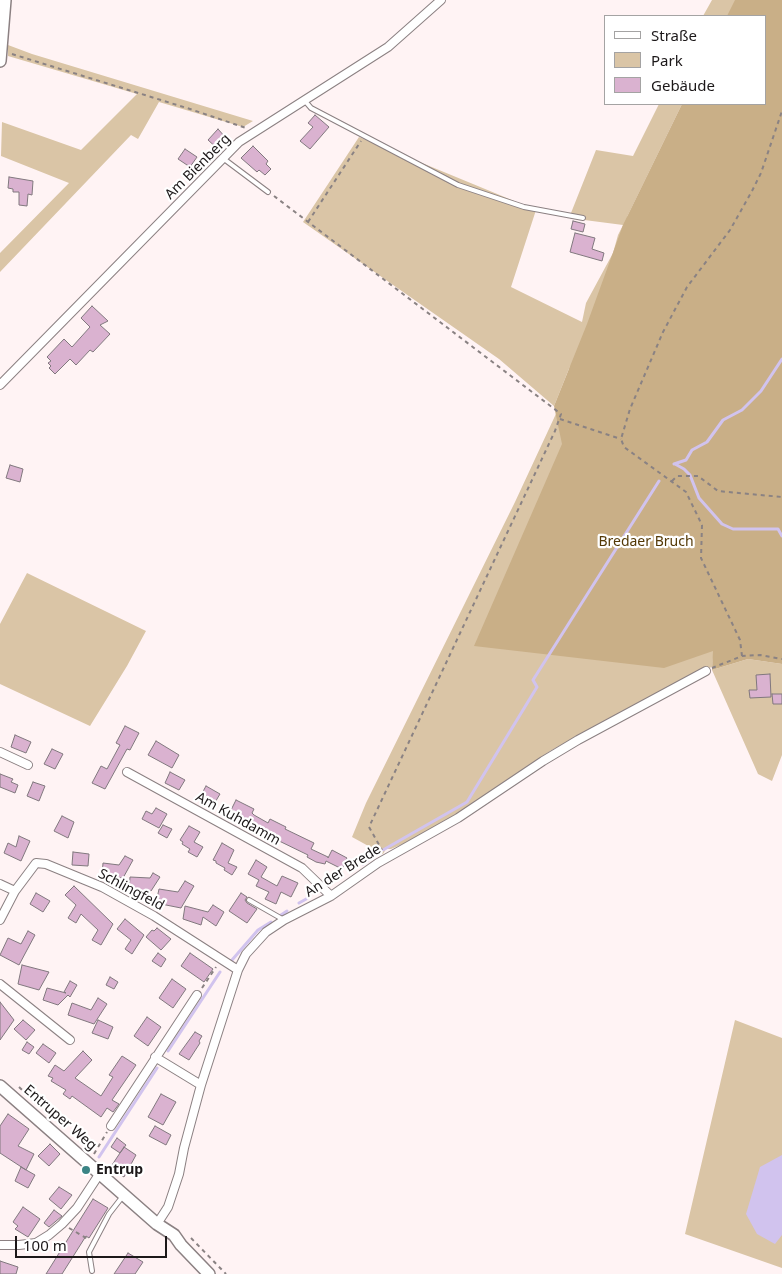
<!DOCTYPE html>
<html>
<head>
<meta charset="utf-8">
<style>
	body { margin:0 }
	#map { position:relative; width:782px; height:1274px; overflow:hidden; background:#fff3f4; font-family:"Noto Sans",sans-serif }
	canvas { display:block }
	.legend { position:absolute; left:604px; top:15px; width:162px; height:90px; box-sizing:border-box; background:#fff; border:1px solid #a4a3a3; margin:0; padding:6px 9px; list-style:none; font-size:15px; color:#1c1819 }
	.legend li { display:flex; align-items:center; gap:10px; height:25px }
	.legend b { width:25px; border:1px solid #a4a3a3 }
	.scale { position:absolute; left:15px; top:1236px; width:152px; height:22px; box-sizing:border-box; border:2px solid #1c1819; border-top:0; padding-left:6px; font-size:15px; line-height:18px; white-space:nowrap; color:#1c1819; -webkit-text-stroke:4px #fff; paint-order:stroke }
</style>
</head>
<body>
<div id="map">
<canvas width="782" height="1274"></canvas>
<ul class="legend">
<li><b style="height:6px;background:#fff"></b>Straße</li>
<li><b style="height:14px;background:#dac5a6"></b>Park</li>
<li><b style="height:14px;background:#dab2d0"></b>Gebäude</li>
</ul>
<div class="scale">100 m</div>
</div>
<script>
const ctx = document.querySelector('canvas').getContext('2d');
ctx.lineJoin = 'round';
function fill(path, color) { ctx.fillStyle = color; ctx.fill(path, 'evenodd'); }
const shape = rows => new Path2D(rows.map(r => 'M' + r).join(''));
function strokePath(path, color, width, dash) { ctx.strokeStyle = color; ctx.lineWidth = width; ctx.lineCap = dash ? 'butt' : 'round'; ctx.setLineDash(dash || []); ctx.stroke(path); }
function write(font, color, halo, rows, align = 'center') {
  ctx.font = font + ' "Noto Sans",sans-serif'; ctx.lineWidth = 4.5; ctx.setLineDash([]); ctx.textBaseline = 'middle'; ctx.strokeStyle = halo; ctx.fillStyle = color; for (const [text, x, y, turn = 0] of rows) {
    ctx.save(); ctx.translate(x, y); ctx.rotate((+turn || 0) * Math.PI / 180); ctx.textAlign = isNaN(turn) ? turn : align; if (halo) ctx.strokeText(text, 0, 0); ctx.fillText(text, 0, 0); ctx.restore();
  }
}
fill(shape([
	[712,0,782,0,712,667,700,671,610,718,550,751,465,809,414,839,391,849,386,849,383,854,352,837,366,803,515,502,561,403,570,366,554,406,499,359,303,222,359,137,536,210,511,287,582,322,586,303,613,253,618,235,623,225,569,218,596,150,633,156,659,104,682,104,627,217,766,104,766,16,703,16],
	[8,45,32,54,253,121,243,127,159,102,138,139,131,135,0,272,0,253,69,183,1,156,2,122,81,150,137,94,8,56],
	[27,573,146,631,127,666,90,726,0,684,0,624],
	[748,659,782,664,782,755,772,781,758,774,712,670],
	[735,1020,782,1038,782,1268,685,1234]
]), '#dac5a6');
fill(shape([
	[735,0,782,0,782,664,748,659,712,670,713,651,664,668,474,646,562,444,554,406,587,324,623,225,682,104,766,104,766,16,727,16]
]), '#c9af87');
fill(shape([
	[782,1155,782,1235,775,1244,757,1234,746,1214,760,1167]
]), '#d1c3ee');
strokePath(shape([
	[674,464,686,460,692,450,707,442,723,420,742,410,761,391,782,359],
	[675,464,684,469,690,475,699,498,722,524,733,529,778,529,782,536],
	[383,850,467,802,537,687,533,680,659,481],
	[363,864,372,857],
	[299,903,308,898],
	[281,915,287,911],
	[232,960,258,930,271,922],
	[168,1051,220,972],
	[99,1157,157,1068]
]), '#d1c3ee', 3);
const building = shape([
	[315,115,329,127,310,149,300,141,313,127,308,123,315,115],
	[218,129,226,138,218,149,208,140,218,129],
	[253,146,268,161,266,164,271,169,265,175,259,170,257,172,241,158,253,146],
	[185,149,197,157,190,167,178,159,185,149],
	[9,177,33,181,32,195,28,194,27,206,19,205,19,192,13,192,13,189,8,188,9,177],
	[573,221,585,224,583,232,571,229,573,221],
	[575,233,595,238,592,249,604,253,602,261,570,252,575,233],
	[92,306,108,321,100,325,110,334,93,352,90,350,76,365,70,359,55,374,49,368,51,366,48,363,51,361,47,357,64,339,72,347,90,327,81,318,92,306],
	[10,465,23,469,20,482,6,478,10,465],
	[770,674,771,697,750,698,749,690,757,690,756,675,770,674],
	[772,694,782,694,782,704,773,704,772,694],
	[125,726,139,733,130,750,127,749,105,789,92,783,101,766,107,769,120,745,116,743,125,726],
	[15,735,31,742,26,753,11,747,15,735],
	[156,741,179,755,172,768,148,755,156,741],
	[52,749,63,754,55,769,44,764,52,749],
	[170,772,185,780,179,790,165,783,170,772],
	[0,774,13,779,11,782,18,785,15,793,0,787,0,774],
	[33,782,45,786,39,801,27,796,33,782],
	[206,786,220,794,214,804,200,797,206,786],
	[236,800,254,809,252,813,254,815,268,823,270,819,286,827,285,829,314,843,311,849,328,857,328,858,332,850,347,858,342,869,326,861,325,864,316,862,307,857,308,855,273,838,275,835,261,828,260,830,249,825,250,824,236,815,237,813,231,810,236,800],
	[156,808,167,814,159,828,142,819,146,811,152,814,156,808],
	[62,816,74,822,68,838,54,831,62,816],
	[163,825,172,829,167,838,158,833,163,825],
	[189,826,200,832,194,842,203,847,197,857,188,852,190,849,182,844,183,842,180,840,189,826],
	[19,836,30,841,21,861,4,853,8,843,16,847,19,836],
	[222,843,234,850,228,863,237,867,232,875,224,870,225,868,216,863,216,861,213,860,222,843],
	[73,852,89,854,88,866,72,865,73,852],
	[125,856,133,860,123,878,102,876,103,863,119,865,125,856],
	[256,860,267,867,261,877,277,886,282,876,298,883,291,897,281,892,276,904,265,899,269,892,256,886,259,880,248,874,256,860],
	[153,873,160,877,151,891,129,890,130,877,150,878,153,873],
	[185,881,194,886,181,908,156,903,159,889,178,892,185,881],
	[74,886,113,924,101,945,92,940,98,930,81,914,76,923,68,918,76,905,65,895,74,886],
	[36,893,50,901,43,912,30,904,36,893],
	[241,893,247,897,245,900,247,903,257,909,247,923,229,911,241,893],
	[213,905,224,912,216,926,203,917,201,925,183,919,185,906,208,912,213,905],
	[125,919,144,935,132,954,125,949,131,940,117,929,125,919],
	[157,928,171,939,161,950,146,937,152,930,154,931,157,928],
	[28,931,35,935,19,965,0,955,8,938,21,944,28,931],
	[158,953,166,959,161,967,152,961,158,953],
	[190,953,213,969,204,982,181,966,190,953],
	[22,965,49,972,39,990,18,984,22,965],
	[110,977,118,982,114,989,106,985,110,977],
	[172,979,186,989,173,1008,159,998,172,979],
	[70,981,77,985,70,997,68,995,58,1005,43,1000,47,988,66,993,64,992,70,981],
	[98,998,107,1004,94,1024,68,1015,72,1003,91,1010,98,998],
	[0,1002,14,1020,0,1040,0,1002],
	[147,1017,161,1027,148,1046,134,1036,147,1017],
	[23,1020,35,1030,26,1040,14,1029,23,1020],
	[98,1020,113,1027,108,1039,92,1033,98,1020],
	[195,1032,202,1036,199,1041,200,1043,189,1060,179,1054,195,1032],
	[27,1042,34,1047,29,1054,22,1050,27,1042],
	[43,1044,56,1053,49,1063,36,1053,43,1044],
	[83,1051,92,1060,75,1078,101,1096,113,1077,109,1075,122,1056,136,1065,112,1100,119,1104,113,1112,107,1108,101,1117,72,1096,70,1099,63,1094,66,1090,51,1081,53,1078,48,1076,55,1065,64,1071,83,1051],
	[161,1094,176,1102,163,1125,148,1117,161,1094],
	[8,1114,29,1129,18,1146,34,1154,26,1170,0,1153,0,1126,8,1114],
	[155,1126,171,1135,166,1145,149,1136,155,1126],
	[117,1138,126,1145,120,1153,111,1147,117,1138],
	[50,1144,60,1154,49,1166,38,1156,50,1144],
	[124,1147,136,1155,124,1177,110,1168,124,1147],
	[21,1167,35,1175,28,1188,15,1181,21,1167],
	[59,1187,72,1195,61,1209,49,1199,59,1187],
	[93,1199,108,1208,89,1238,86,1236,62,1274,46,1274,93,1199],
	[23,1207,40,1219,28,1237,15,1229,18,1226,13,1222,23,1207],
	[54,1210,62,1216,49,1227,44,1223,54,1210],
	[128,1253,143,1262,135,1274,114,1274,128,1253],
	[0,1261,18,1267,16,1274,0,1274,0,1261]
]);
fill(building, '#dab2d0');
strokePath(building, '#81787e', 1);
const service = shape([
	[305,101,311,108,458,185,524,207,583,218],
	[224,159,268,192],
	[249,900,284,920],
	[92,1271,89,1252,109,1214,123,1196]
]);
const minor = shape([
	[0,385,239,142,388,47,441,0],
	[0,752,28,765],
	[127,772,302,868,331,896],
	[0,884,15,891],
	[0,920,15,891,36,863,46,864,102,887,154,916,238,970],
	[0,984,70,1040],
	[155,1057,201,1085],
	[111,1126,197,995],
	[157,1224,168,1207,179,1174,184,1148,201,1085,238,970,246,954,266,932,284,920,331,896,378,863,458,818,543,761,578,740,706,671],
	[0,1245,19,1245,36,1243,49,1235,62,1224,77,1208,100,1173]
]);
const secondary = shape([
	[0,61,5,0],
	[0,1086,157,1224,174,1235,181,1245,209,1274]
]);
strokePath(service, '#8b8082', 6);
strokePath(minor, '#8b8082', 10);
strokePath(secondary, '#8b8082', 14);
strokePath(shape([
	[12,54,190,109,246,128],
	[274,196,561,414,555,431,369,827,382,850],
	[308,222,361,141],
	[560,419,621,439],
	[672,481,677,476,698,476,718,491,782,497],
	[742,656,740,640,701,558,702,525,686,492,624,447,621,439,630,409,663,332,687,287,730,230,752,191,761,173,782,111],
	[712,668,742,656,760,655,782,659],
	[202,988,216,967],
	[19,1087,34,1101],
	[94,1154,107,1132],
	[69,1228,88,1239],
	[191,1238,226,1274]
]), '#8a8283', 2, [4, 4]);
strokePath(service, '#fff', 4);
strokePath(minor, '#fff', 8);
strokePath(secondary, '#fff', 11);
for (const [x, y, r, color] of [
	[86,1170,5,"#3b8485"]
]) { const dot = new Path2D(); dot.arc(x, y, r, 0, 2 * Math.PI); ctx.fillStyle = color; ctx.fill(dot); strokePath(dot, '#fff', 2); }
write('14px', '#1c1819', '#fff', [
	["Am Bienberg",198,167,-45],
	["Am Kuhdamm",238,819,29],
	["An der Brede",343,871,-32],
	["Schlingfeld",131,890,28],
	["Entruper Weg",60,1118,41]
]);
write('14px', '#543906', '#fff', [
	["Bredaer Bruch",646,542]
]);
write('bold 14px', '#1c1819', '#fff', [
	["Entrup",96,1170]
], 'left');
</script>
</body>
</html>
